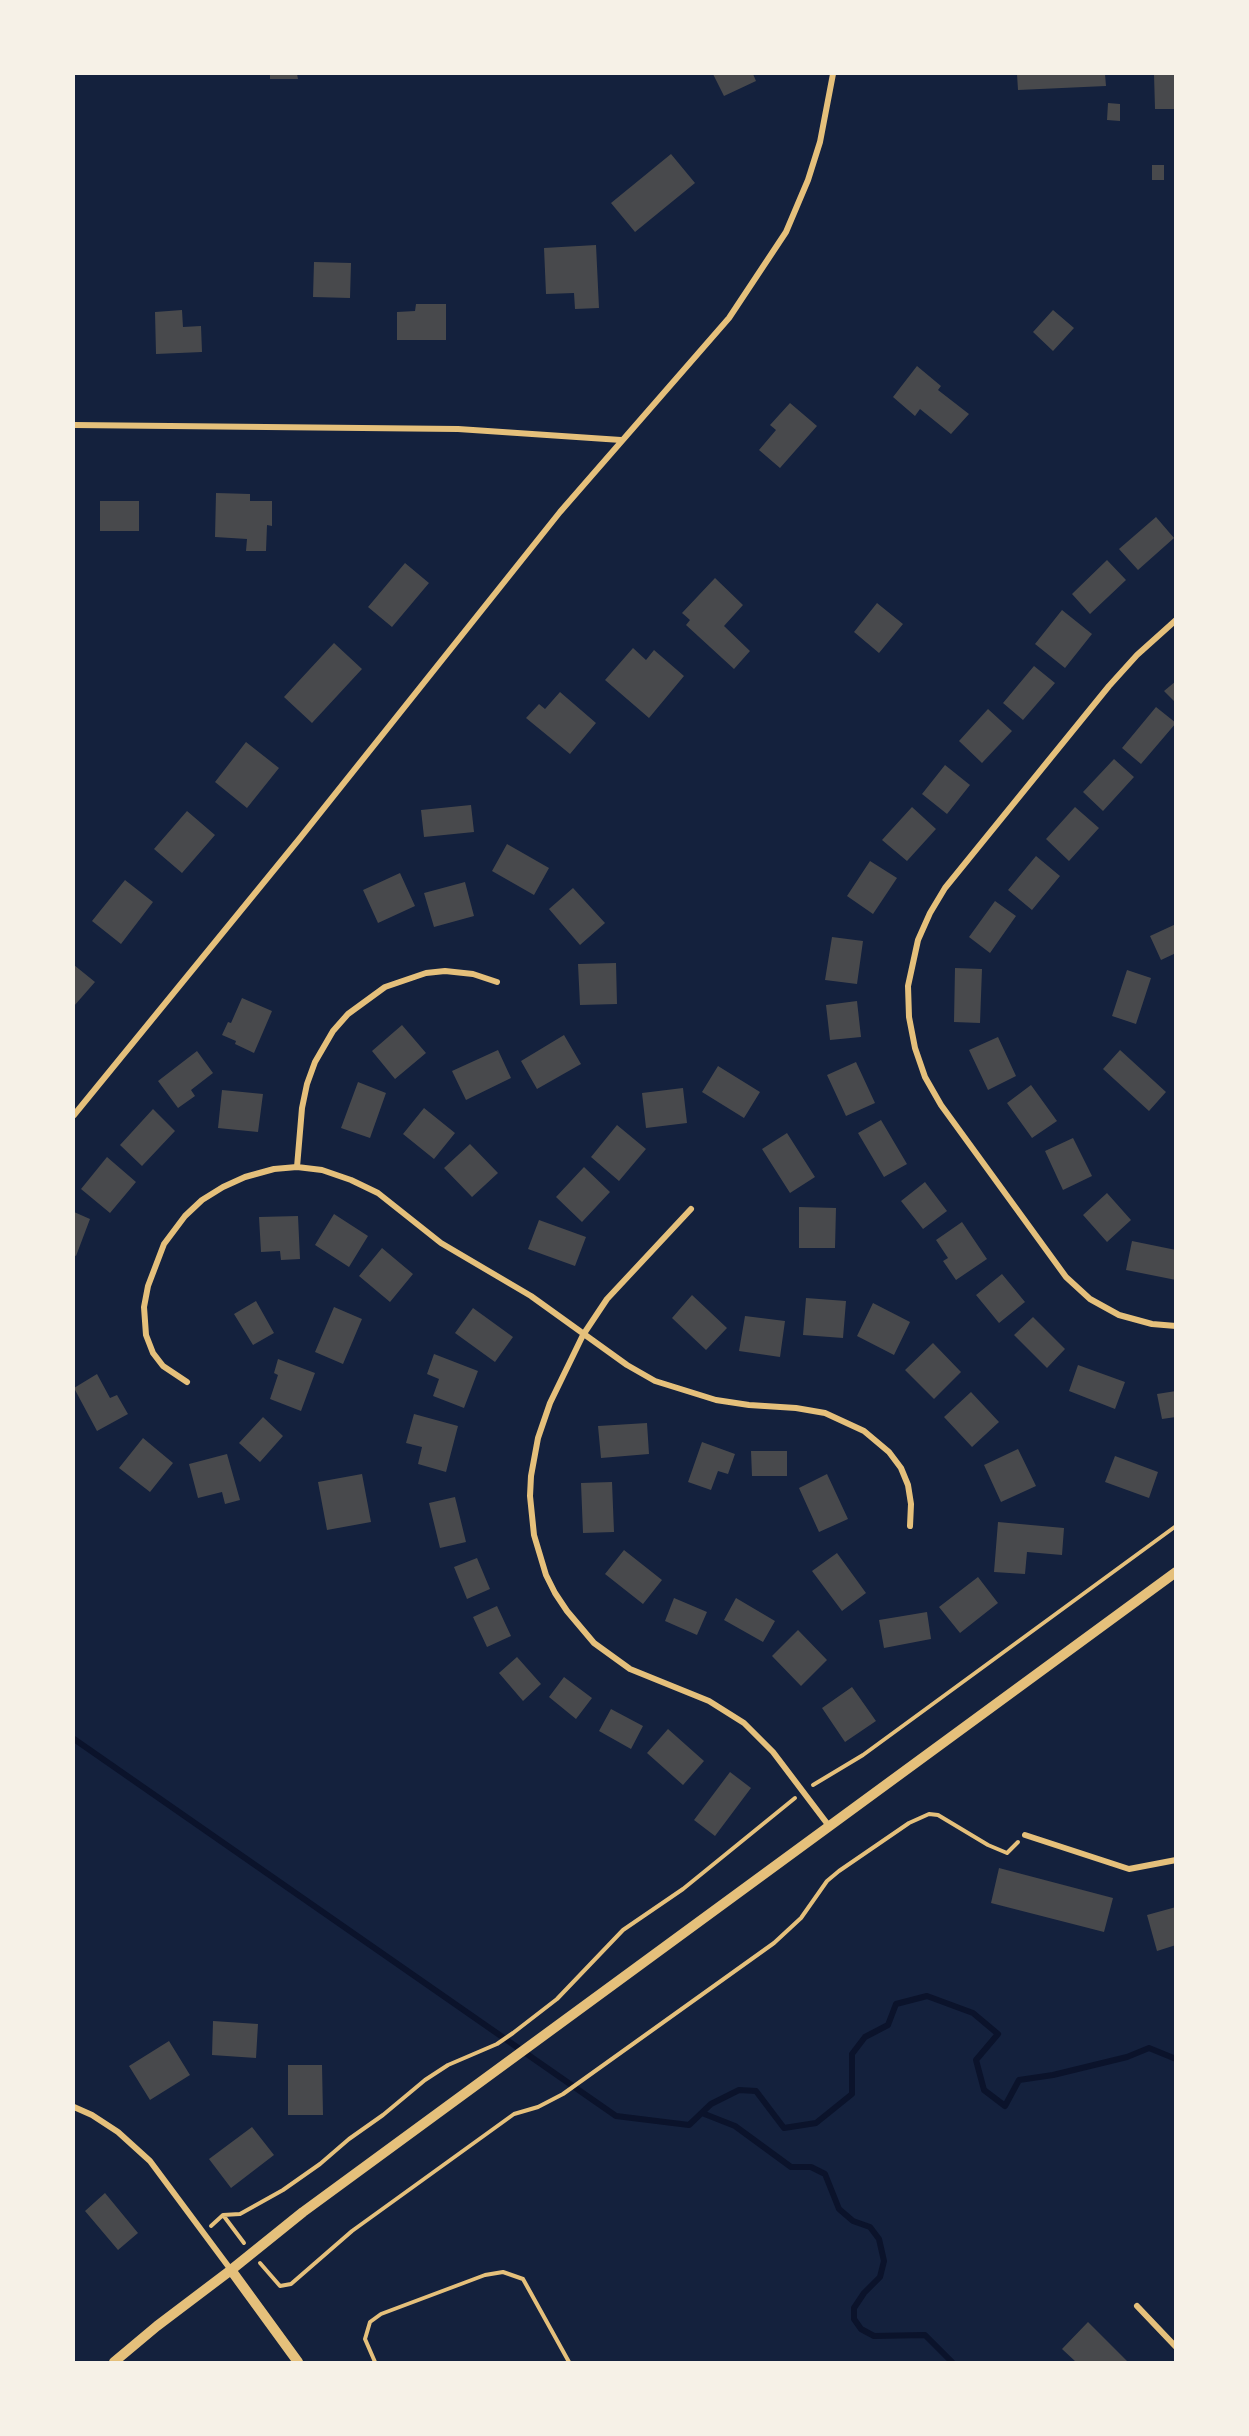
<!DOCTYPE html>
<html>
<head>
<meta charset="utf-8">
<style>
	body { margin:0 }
	#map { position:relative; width:1249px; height:2436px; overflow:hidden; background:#14213d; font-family:"Libre Baskerville",serif }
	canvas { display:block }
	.frame { position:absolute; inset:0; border:75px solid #f6f1e7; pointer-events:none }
</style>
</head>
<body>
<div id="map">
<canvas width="1249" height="2436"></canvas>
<div class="frame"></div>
</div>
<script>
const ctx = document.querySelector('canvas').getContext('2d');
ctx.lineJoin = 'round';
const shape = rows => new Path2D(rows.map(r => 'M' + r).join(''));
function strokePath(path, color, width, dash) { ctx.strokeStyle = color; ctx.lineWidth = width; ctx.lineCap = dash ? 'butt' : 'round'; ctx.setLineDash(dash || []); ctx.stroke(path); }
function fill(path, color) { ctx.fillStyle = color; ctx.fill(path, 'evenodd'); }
strokePath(shape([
	[74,1739,616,2116,689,2125,711,2104,739,2090,756,2091,784,2128,816,2123,852,2094,852,2054,865,2037,888,2025,896,2004,927,1996,973,2013,998,2034,976,2060,984,2090,1005,2106,1019,2080,1053,2075,1127,2057,1149,2048,1176,2059],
	[702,2113,735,2126,791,2167,811,2167,825,2174,839,2209,853,2221,870,2227,879,2239,884,2261,880,2277,864,2293,854,2308,854,2319,861,2329,874,2336,925,2335,952,2362]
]), '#0b132b', 6);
fill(shape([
	[270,74,297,74,298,79,270,79],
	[713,74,753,74,756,81,724,96],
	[1017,74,1105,74,1106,86,1018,90],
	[1154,74,1176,74,1176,109,1155,109],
	[1108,103,1120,104,1120,121,1107,120],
	[671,154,695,183,635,232,611,203],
	[1152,165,1164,165,1164,180,1152,180],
	[596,245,599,308,575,309,574,293,546,294,544,248],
	[314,262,351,263,350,298,313,297],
	[416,304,446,304,446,340,397,340,397,312,415,311],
	[182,310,183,327,201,326,202,352,156,354,155,312],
	[1053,310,1074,328,1053,351,1033,332],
	[917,366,941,386,938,390,969,414,951,434,920,409,915,416,893,397],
	[790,403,817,426,780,468,759,450,776,430,770,425],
	[216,493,250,494,250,501,272,501,272,526,267,525,266,551,246,551,247,539,215,537],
	[100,501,139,501,139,531,100,531],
	[1156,517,1174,538,1138,570,1119,549],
	[1107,560,1126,580,1090,614,1072,594],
	[405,563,429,583,392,627,368,607],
	[715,578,743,605,724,626,750,651,734,669,686,625,690,620,682,613],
	[877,603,903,624,879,653,854,632],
	[1062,610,1092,634,1065,668,1035,644],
	[334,643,362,669,312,723,284,697],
	[633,648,646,660,654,650,684,676,649,718,605,680],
	[1034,666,1055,683,1023,720,1003,703],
	[1176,681,1176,703,1164,691],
	[560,692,596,723,570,754,526,718,539,704,545,709],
	[1156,707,1176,723,1141,764,1122,748],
	[988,709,1012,731,982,763,959,741],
	[246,742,279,768,247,808,215,782],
	[1114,759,1134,777,1103,811,1083,792],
	[945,765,970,785,947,814,922,794],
	[471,805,474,832,424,837,421,810],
	[912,807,936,829,907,861,882,840],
	[1075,807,1099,828,1069,861,1046,839],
	[187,811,215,835,182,873,154,849],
	[507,844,549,868,534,895,492,871],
	[1036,856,1060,876,1032,910,1008,890],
	[870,861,897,878,873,914,847,896],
	[400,873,415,906,378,923,363,890],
	[125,880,153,902,121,944,92,921],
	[465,882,474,916,434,927,424,893],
	[573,888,605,923,580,945,549,909],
	[995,901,1016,916,990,953,969,937],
	[1176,924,1176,953,1161,960,1150,936],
	[832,937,863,941,857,984,825,980],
	[616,963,617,1004,580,1005,578,964],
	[74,965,95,982,74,1006],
	[955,968,982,969,980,1023,954,1022],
	[1127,970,1151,978,1136,1024,1112,1016],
	[242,998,272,1011,254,1053,235,1044,236,1041,222,1035,228,1022,231,1023],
	[857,1001,861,1037,830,1040,826,1005],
	[402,1025,426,1053,395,1079,372,1051],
	[564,1035,581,1064,537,1089,521,1061],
	[998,1037,1016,1076,988,1090,969,1050],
	[498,1050,511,1078,466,1100,452,1071],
	[1120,1050,1166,1092,1149,1111,1103,1069],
	[197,1051,213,1073,191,1090,195,1096,178,1108,158,1081],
	[856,1062,875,1103,846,1116,827,1075],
	[718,1066,760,1092,744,1118,702,1092],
	[358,1082,386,1093,370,1138,341,1128],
	[1031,1085,1057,1121,1032,1138,1007,1103],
	[683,1088,687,1123,646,1128,642,1093],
	[222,1090,263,1094,258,1132,218,1128],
	[424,1108,455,1133,434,1159,403,1134],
	[153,1109,175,1131,142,1166,120,1145],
	[881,1120,907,1164,884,1177,858,1133],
	[617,1125,646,1149,619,1181,591,1157],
	[787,1133,815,1177,790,1193,762,1149],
	[1073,1138,1092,1176,1063,1190,1045,1151],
	[470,1144,498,1173,472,1197,444,1168],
	[107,1157,136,1182,110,1213,81,1189],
	[584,1167,610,1192,582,1222,556,1197],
	[925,1182,947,1211,923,1229,901,1201],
	[1107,1193,1131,1220,1107,1242,1083,1215],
	[799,1207,836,1208,835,1248,799,1248],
	[74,1212,90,1219,76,1256,74,1255],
	[334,1214,368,1236,349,1267,315,1245],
	[298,1216,300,1259,281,1260,280,1251,261,1252,259,1217],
	[539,1220,586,1237,575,1266,528,1249],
	[962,1222,987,1259,956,1280,943,1261,948,1258,936,1240],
	[1132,1241,1176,1250,1176,1280,1126,1270],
	[382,1248,413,1274,390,1302,359,1276],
	[1002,1274,1025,1302,999,1323,976,1295],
	[692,1295,727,1328,706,1350,672,1318],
	[806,1298,846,1301,843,1338,803,1335],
	[256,1301,274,1333,253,1345,234,1314],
	[873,1303,910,1322,894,1355,857,1336],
	[334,1307,362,1319,343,1364,315,1352],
	[473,1308,513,1337,495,1362,455,1333],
	[745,1316,785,1321,780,1357,739,1351],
	[1033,1317,1065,1349,1047,1368,1014,1335],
	[933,1343,961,1372,934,1399,905,1370],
	[434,1354,478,1371,464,1408,433,1396,439,1379,427,1374],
	[278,1359,315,1373,301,1411,270,1399,278,1375,274,1373],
	[1078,1365,1125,1382,1115,1409,1069,1391],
	[97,1374,110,1398,117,1395,128,1414,97,1431,74,1388],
	[1176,1391,1176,1417,1162,1419,1157,1394],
	[971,1392,999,1422,972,1447,944,1417],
	[414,1414,458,1426,446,1472,418,1464,422,1447,406,1443],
	[263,1417,283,1436,260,1462,239,1443],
	[647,1423,649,1454,601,1458,598,1426],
	[143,1438,173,1463,150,1492,119,1468],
	[702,1442,735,1454,728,1474,718,1471,711,1490,688,1482],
	[1018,1449,1036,1486,1001,1502,984,1465],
	[751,1451,787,1451,787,1476,752,1476],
	[227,1454,240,1500,225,1504,222,1492,198,1498,189,1464],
	[1115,1456,1158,1472,1149,1498,1105,1482],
	[362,1474,371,1522,327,1530,318,1482],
	[827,1474,848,1519,819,1532,799,1488],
	[612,1482,614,1532,583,1533,581,1483],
	[455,1497,466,1542,440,1548,429,1503],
	[998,1522,1064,1528,1062,1555,1027,1552,1025,1574,994,1572],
	[624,1550,662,1580,643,1604,605,1574],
	[837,1553,866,1593,842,1611,812,1571],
	[477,1558,490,1589,467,1599,454,1567],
	[978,1577,998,1603,960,1633,939,1607],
	[674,1598,707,1612,697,1635,665,1621],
	[736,1598,775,1621,763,1642,724,1620],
	[497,1606,511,1636,487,1647,473,1617],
	[927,1612,931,1639,884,1648,879,1620],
	[798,1630,827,1660,801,1686,772,1656],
	[517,1657,541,1684,523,1701,499,1673],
	[564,1677,592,1698,576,1719,549,1697],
	[852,1687,876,1721,845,1742,822,1708],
	[611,1709,643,1726,631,1749,599,1731],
	[668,1729,704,1761,683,1785,647,1753],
	[730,1772,751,1788,715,1836,694,1820],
	[999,1868,1113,1898,1104,1932,991,1903],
	[1176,1907,1176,1945,1157,1951,1147,1915],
	[213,2021,258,2024,256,2058,212,2055],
	[169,2041,190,2075,150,2100,129,2066],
	[288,2065,322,2065,323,2115,288,2115],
	[252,2127,274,2155,231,2188,209,2159],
	[105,2193,138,2233,118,2250,85,2211],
	[1088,2322,1128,2362,1076,2362,1062,2349]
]), '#48494c');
strokePath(shape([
	[813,1785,863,1755,1176,1526],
	[223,2215,244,2243],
	[211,2226,223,2215,240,2214,283,2190,320,2164,349,2139,383,2115,425,2080,448,2065,497,2044,513,2033,557,1999,623,1930,683,1889,795,1798],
	[260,2263,280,2286,291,2284,352,2231,514,2114,538,2107,563,2094,774,1943,801,1918,827,1881,839,1871,909,1823,929,1814,938,1815,988,1845,1007,1853,1018,1842],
	[375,2362,365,2339,370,2322,381,2314,485,2275,503,2272,523,2279,569,2362]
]), '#e5c07b', 4);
strokePath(shape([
	[74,425,458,429,621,440],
	[1176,620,1137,655,1109,686,945,888,930,913,918,940,908,986,909,1017,915,1048,925,1077,941,1105,1066,1277,1090,1299,1119,1315,1152,1324,1176,1326],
	[74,1115,300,838,560,512,729,318,786,232,808,180,820,142,833,74],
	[297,1167,302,1108,307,1084,315,1062,333,1031,348,1014,385,987,426,973,445,971,473,974,497,982],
	[691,1209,607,1299,583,1335,550,1403,538,1438,531,1476,530,1496,534,1535,546,1575,555,1593,567,1611,594,1643,630,1669,709,1701,744,1723,773,1752,829,1826],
	[187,1382,163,1366,153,1353,146,1335,144,1307,148,1286,164,1244,185,1216,202,1200,223,1187,245,1177,274,1169,297,1167,322,1170,351,1180,378,1193,441,1243,531,1296,627,1365,655,1381,716,1400,749,1405,796,1408,825,1413,864,1431,889,1452,901,1468,908,1485,911,1504,910,1526],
	[1025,1835,1129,1869,1176,1860],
	[74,2107,92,2115,118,2132,150,2161,231,2270],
	[1137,2306,1176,2347]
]), '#e5c07b', 6);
strokePath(shape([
	[231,2270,298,2362],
	[114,2362,157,2326,231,2270,303,2212,1176,1572]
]), '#e5c07b', 10);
</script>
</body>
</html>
